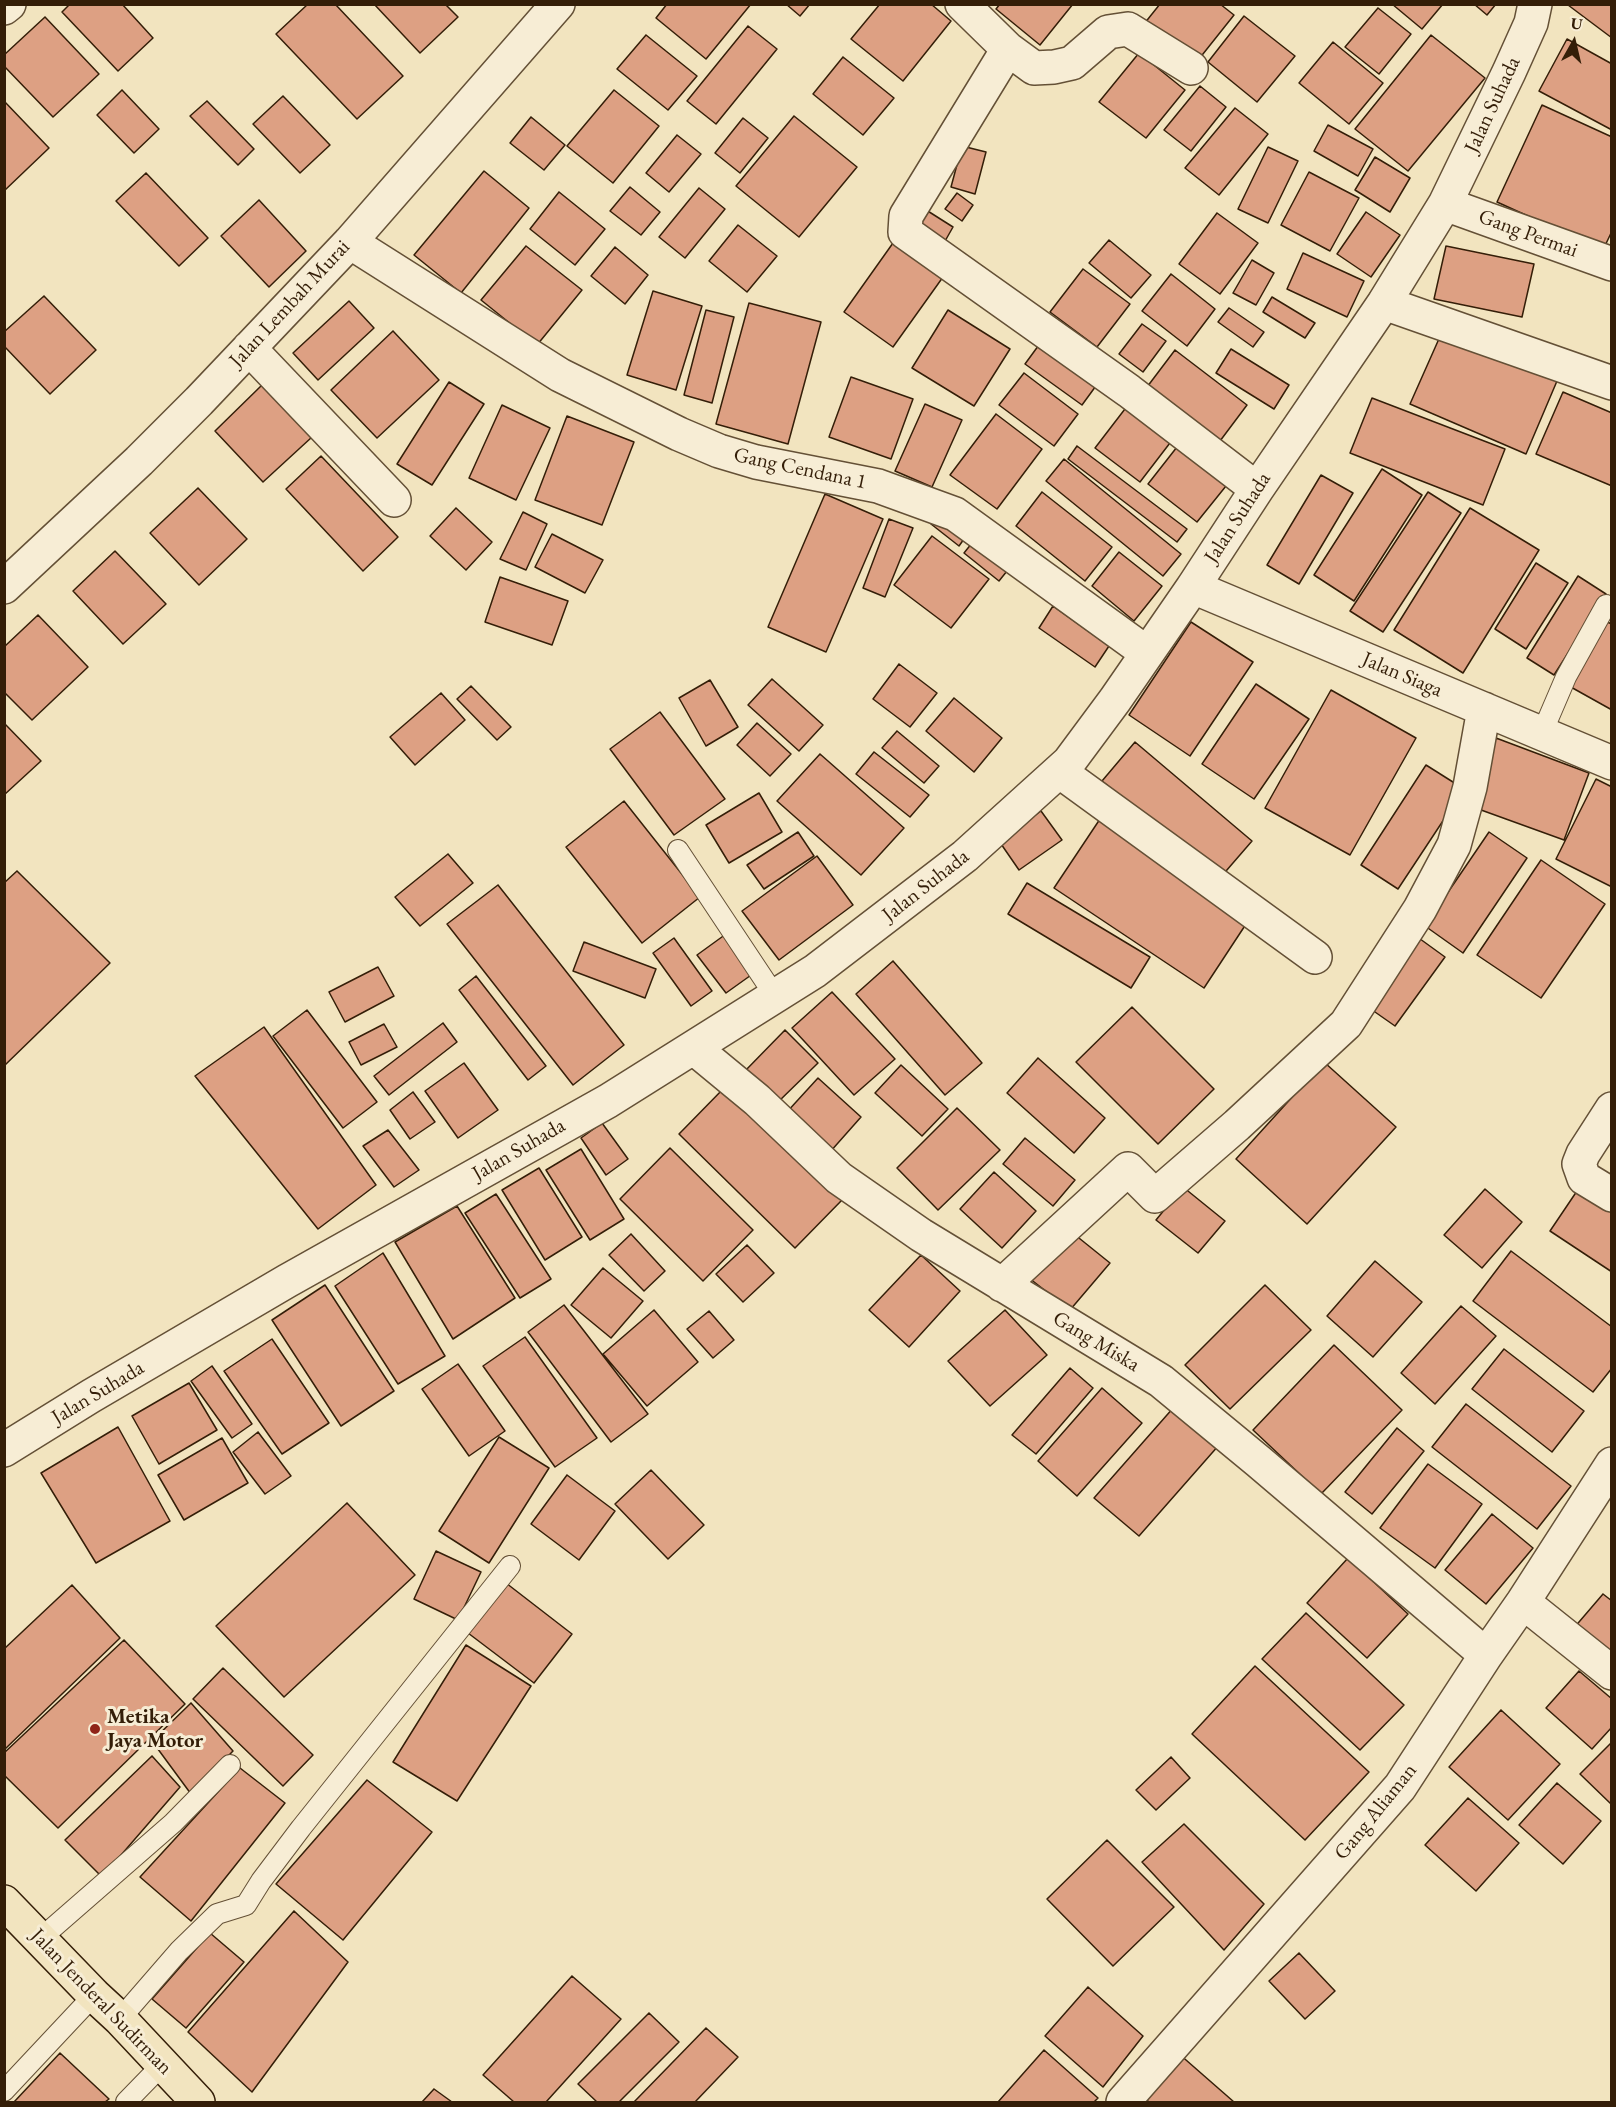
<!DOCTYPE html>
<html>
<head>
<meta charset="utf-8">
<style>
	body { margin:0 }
	#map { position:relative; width:1616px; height:2107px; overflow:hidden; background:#f2e4bf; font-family:"EB Garamond",serif }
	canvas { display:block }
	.frame { position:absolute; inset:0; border:6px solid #341e08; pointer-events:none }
	.north { position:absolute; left:1544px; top:12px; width:60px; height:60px; -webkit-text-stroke:4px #f7edd5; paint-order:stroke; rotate:8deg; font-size:16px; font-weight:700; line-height:24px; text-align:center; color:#341e08 }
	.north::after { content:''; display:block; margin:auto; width:21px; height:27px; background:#341e08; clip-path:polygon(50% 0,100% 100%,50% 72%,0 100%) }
</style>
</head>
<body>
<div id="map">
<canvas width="1616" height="2107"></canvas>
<div class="frame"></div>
<div class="north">U</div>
</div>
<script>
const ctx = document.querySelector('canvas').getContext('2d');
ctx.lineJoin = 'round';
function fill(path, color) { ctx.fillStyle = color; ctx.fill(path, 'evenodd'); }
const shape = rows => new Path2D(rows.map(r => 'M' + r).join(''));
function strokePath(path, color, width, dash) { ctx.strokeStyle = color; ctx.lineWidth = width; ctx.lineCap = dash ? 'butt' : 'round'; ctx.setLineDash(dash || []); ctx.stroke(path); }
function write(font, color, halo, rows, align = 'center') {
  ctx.font = font + ' "EB Garamond",serif'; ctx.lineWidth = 6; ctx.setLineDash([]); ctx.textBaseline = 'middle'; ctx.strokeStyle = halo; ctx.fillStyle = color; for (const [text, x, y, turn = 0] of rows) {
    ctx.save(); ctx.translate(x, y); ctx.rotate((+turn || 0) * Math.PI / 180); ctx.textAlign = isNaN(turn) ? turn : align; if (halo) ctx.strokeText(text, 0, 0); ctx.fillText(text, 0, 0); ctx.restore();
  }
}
const building = shape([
	[70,4,122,4,153,38,118,71,62,12,70,4],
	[308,4,335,4,403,76,357,119,276,34,308,4],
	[374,4,445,4,458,17,420,53,374,4],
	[667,4,751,4,706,59,656,18,667,4],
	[786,4,810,4,800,16,786,4],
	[880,4,931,4,951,21,903,81,851,39,880,4],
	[1000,4,1073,4,1040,45,996,9,1000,4],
	[1160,4,1220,4,1234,15,1195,64,1144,24,1160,4],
	[1392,4,1443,4,1422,29,1392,4],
	[1474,4,1496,4,1487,15,1474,4],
	[1612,4,1612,38,1568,5,1568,4,1612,4],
	[1378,8,1411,34,1379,74,1345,47,1378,8],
	[1244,16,1295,56,1257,102,1208,62,1244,16],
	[45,17,99,74,53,117,4,66,4,55,45,17],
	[748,26,777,49,716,124,687,101,748,26],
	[646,35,697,76,668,110,617,69,646,35],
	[1431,35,1485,78,1408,171,1355,129,1431,35],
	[1567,39,1612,64,1612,130,1539,91,1567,39],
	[1333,42,1383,83,1349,124,1299,83,1333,42],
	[1139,53,1185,90,1146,138,1099,102,1139,53],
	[843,57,894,98,863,135,813,94,843,57],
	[1200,86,1226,107,1191,151,1164,130,1200,86],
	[122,90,159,129,134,153,97,115,122,90],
	[614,90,659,126,613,183,567,146,614,90],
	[283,96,330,145,300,173,253,124,283,96],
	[4,101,49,148,4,191,4,101],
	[207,101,254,149,238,165,190,116,207,101],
	[1542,105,1612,137,1612,231,1603,250,1497,202,1542,105],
	[1235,108,1268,134,1219,195,1185,168,1235,108],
	[794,116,857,167,799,237,736,186,794,116],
	[531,117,565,145,544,170,510,143,531,117],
	[743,118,768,138,740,173,715,153,743,118],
	[1328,125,1373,149,1358,176,1314,151,1328,125],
	[677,135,701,154,669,192,646,173,677,135],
	[962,146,986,152,975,194,951,187,962,146],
	[1268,147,1298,161,1268,223,1238,209,1268,147],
	[1375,157,1410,178,1390,212,1355,190,1375,157],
	[484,171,529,208,461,293,414,255,484,171],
	[1309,172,1359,198,1330,251,1281,225,1309,172],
	[146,173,208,238,179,266,116,201,146,173],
	[630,187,660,212,641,235,610,211,630,187],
	[699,188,725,209,685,258,659,237,699,188],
	[559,192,605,229,575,265,530,229,559,192],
	[957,193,973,205,962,221,945,209,957,193],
	[259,200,306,251,269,287,221,236,259,200],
	[923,208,953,227,940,250,909,230,923,208],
	[1366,212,1400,235,1371,277,1337,254,1366,212],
	[1217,213,1258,243,1220,294,1179,264,1217,213],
	[738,225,777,256,747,292,709,261,738,225],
	[1109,240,1151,275,1131,298,1089,263,1109,240],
	[893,243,943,277,893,347,844,312,893,243],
	[526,246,582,290,537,345,481,300,526,246],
	[1446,246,1534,264,1522,317,1434,299,1446,246],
	[615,247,648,275,625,304,591,276,615,247],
	[1303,253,1364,281,1347,317,1287,289,1303,253],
	[1252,260,1274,273,1256,305,1233,293,1252,260],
	[1083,269,1130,304,1097,347,1050,312,1083,269],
	[1171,274,1215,309,1187,346,1142,311,1171,274],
	[653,291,702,306,676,390,627,375,653,291],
	[44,296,96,350,50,394,4,346,4,332,44,296],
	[1272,297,1315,323,1305,338,1263,312,1272,297],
	[349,301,374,328,318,380,293,353,349,301],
	[749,303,821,322,788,444,716,424,749,303],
	[1229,308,1264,332,1253,347,1218,322,1229,308],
	[706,310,734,317,712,403,684,395,706,310],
	[948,310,1010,349,974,406,912,368,948,310],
	[1142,324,1166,341,1143,372,1119,354,1142,324],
	[393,331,439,380,377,438,331,390,393,331],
	[1442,332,1557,381,1526,454,1410,404,1442,332],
	[1044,338,1101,379,1082,405,1025,364,1044,338],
	[1231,349,1289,385,1274,409,1216,373,1231,349],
	[1175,350,1247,405,1217,445,1144,391,1175,350],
	[1024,373,1078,414,1054,446,999,405,1024,373],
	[851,377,913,399,891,459,829,437,851,377],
	[449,382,484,404,432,485,397,464,449,382],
	[262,385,312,437,263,482,215,431,262,385],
	[1563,392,1612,413,1612,486,1536,454,1563,392],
	[1372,398,1505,449,1483,505,1350,453,1372,398],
	[925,404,962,420,932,487,895,471,925,404],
	[502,405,550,428,516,500,469,478,502,405],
	[1128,405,1173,439,1140,482,1095,448,1128,405],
	[996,414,1042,449,997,509,950,475,996,414],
	[567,416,634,442,602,525,535,500,567,416],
	[1077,446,1187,529,1177,542,1068,459,1077,446],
	[1177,447,1226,486,1197,522,1148,484,1177,447],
	[321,456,398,537,363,571,286,489,321,456],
	[1064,459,1181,554,1163,576,1046,481,1064,459],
	[1382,469,1422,495,1354,601,1314,575,1382,469],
	[1321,475,1353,493,1299,584,1267,565,1321,475],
	[198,488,247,539,199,585,150,533,198,488],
	[1042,492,1112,547,1085,581,1016,526,1042,492],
	[1428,492,1461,513,1383,632,1350,611,1428,492],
	[825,494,883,519,826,652,768,627,825,494],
	[456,508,492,542,466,570,430,536,456,508],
	[1470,508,1539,550,1463,673,1394,630,1470,508],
	[941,510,969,532,959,546,931,524,941,510],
	[523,512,547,524,526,570,500,559,523,512],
	[889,519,913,528,885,597,863,588,889,519],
	[552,534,603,560,585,593,535,567,552,534],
	[932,536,989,579,951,628,894,585,932,536],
	[976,538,1011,566,999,581,964,553,976,538],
	[115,551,166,604,123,644,73,591,115,551],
	[1119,552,1162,586,1134,621,1092,586,1119,552],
	[1536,563,1568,583,1526,649,1495,629,1536,563],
	[1578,576,1606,594,1554,675,1527,658,1578,576],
	[500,577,568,601,552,645,485,622,500,577],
	[1053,606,1109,646,1095,667,1039,628,1053,606],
	[38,615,88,667,32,720,4,692,4,647,38,615],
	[1191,622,1253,662,1190,756,1129,715,1191,622],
	[1607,622,1612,624,1612,710,1569,686,1607,622],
	[899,664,937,693,910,727,873,699,899,664],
	[772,679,823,725,799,751,748,705,772,679],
	[710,680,738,727,706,746,679,698,710,680],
	[1256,684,1309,719,1254,799,1202,764,1256,684],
	[471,686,511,727,497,740,457,699,471,686],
	[1331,690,1416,738,1350,855,1265,808,1331,690],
	[441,693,465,720,415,765,390,737,441,693],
	[954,698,1002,738,974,772,926,731,954,698],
	[660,712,725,799,674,835,610,749,660,712],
	[4,723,41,761,4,795,4,723],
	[757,723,791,754,770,776,737,745,757,723],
	[897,731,939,766,924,783,882,748,897,731],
	[1496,738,1589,773,1564,840,1470,806,1496,738],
	[1135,742,1252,841,1220,878,1102,781,1135,742],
	[874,752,929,795,910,817,856,774,874,752],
	[820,754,904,828,861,875,777,801,820,754],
	[1426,765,1464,789,1398,889,1361,865,1426,765],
	[1596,779,1612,787,1612,887,1556,859,1596,779],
	[759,793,782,832,729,863,706,825,759,793],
	[624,801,700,897,642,943,566,847,624,801],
	[1041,811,1062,840,1019,870,999,841,1041,811],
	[1100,819,1250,918,1204,988,1054,888,1100,819],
	[798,832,814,856,764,889,747,865,798,832],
	[1489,832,1527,858,1463,953,1425,926,1489,832],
	[448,854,473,883,420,926,395,897,448,854],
	[817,856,853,905,779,960,742,911,817,856],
	[1541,860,1605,904,1541,998,1477,955,1541,860],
	[17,871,110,963,4,1066,4,883,17,871],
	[1027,883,1150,957,1131,988,1008,914,1027,883],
	[498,885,624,1045,573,1085,447,924,498,885],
	[726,934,754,973,726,993,697,955,726,934],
	[1416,936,1445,957,1395,1026,1365,1005,1416,936],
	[674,938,712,991,691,1006,653,953,674,938],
	[584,942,656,969,645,998,573,971,584,942],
	[893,961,982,1063,945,1095,856,994,893,961],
	[378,967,394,996,345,1022,329,992,378,967],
	[476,976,546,1066,528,1080,459,990,476,976],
	[832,992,895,1059,854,1095,792,1028,832,992],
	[1132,1007,1214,1089,1158,1144,1076,1062,1132,1007],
	[307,1010,377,1102,343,1128,273,1036,307,1010],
	[443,1023,457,1042,389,1095,374,1076,443,1023],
	[384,1024,397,1047,361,1065,349,1042,384,1024],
	[264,1027,376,1185,318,1229,195,1076,264,1027],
	[785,1030,818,1063,776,1104,744,1072,785,1030],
	[1038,1058,1105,1118,1074,1153,1007,1093,1038,1058],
	[1324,1062,1396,1127,1307,1224,1236,1159,1324,1062],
	[464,1063,498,1110,458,1138,425,1091,464,1063],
	[901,1065,948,1109,922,1136,875,1093,901,1065],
	[818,1078,861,1117,830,1152,786,1113,818,1078],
	[726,1086,842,1200,795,1248,679,1134,726,1086],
	[413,1092,435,1122,410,1139,390,1110,413,1092],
	[957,1108,1000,1150,938,1210,897,1168,957,1108],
	[602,1123,628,1159,606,1175,581,1138,602,1123],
	[388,1130,419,1170,394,1187,363,1146,388,1130],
	[1025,1138,1075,1180,1053,1206,1003,1164,1025,1138],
	[670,1148,753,1230,703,1281,620,1199,670,1148],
	[581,1149,624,1219,590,1240,546,1170,581,1149],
	[539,1168,582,1237,545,1260,502,1190,539,1168],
	[994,1172,1036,1211,1002,1248,960,1209,994,1172],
	[1183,1187,1225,1221,1198,1253,1156,1220,1183,1187],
	[1579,1188,1612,1209,1612,1272,1550,1231,1579,1188],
	[1485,1189,1522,1222,1482,1268,1444,1235,1485,1189],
	[496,1194,551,1279,520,1298,465,1213,496,1194],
	[457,1206,515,1298,453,1339,395,1242,457,1206],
	[1069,1230,1110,1263,1070,1310,1029,1278,1069,1230],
	[631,1234,665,1271,644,1291,609,1255,631,1234],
	[747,1245,774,1273,743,1302,716,1274,747,1245],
	[1511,1251,1612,1327,1612,1368,1593,1392,1473,1301,1511,1251],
	[383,1253,445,1356,398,1384,335,1286,383,1253],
	[921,1255,960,1291,909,1347,869,1310,921,1255],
	[1375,1261,1422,1302,1373,1357,1327,1316,1375,1261],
	[603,1268,643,1301,611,1338,571,1305,603,1268],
	[325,1285,394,1391,341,1426,272,1320,325,1285],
	[1265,1285,1311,1330,1230,1409,1185,1365,1265,1285],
	[564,1305,648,1414,611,1442,528,1332,564,1305],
	[1461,1306,1496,1336,1435,1404,1401,1373,1461,1306],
	[654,1310,698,1362,647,1406,603,1354,654,1310],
	[1005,1310,1047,1355,990,1406,948,1361,1005,1310],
	[709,1311,734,1340,713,1358,687,1329,709,1311],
	[525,1337,597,1438,555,1467,483,1366,525,1337],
	[272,1339,329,1423,282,1454,224,1371,272,1339],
	[1334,1345,1402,1410,1321,1494,1253,1430,1334,1345],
	[1504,1349,1584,1411,1552,1452,1472,1389,1504,1349],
	[458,1364,505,1431,469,1456,422,1389,458,1364],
	[212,1366,252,1424,232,1438,191,1381,212,1366],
	[1070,1368,1093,1388,1036,1454,1012,1435,1070,1368],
	[189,1383,217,1430,159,1464,132,1416,189,1383],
	[1102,1388,1142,1423,1077,1496,1038,1461,1102,1388],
	[1466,1404,1571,1486,1537,1529,1432,1447,1466,1404],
	[1174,1407,1219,1445,1139,1536,1094,1498,1174,1407],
	[118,1427,170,1521,96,1563,41,1473,118,1427],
	[1397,1428,1424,1451,1372,1514,1345,1492,1397,1428],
	[258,1432,291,1476,265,1494,233,1452,258,1432],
	[499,1437,549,1468,489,1563,439,1531,499,1437],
	[222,1438,248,1483,184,1520,158,1475,222,1438],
	[1428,1464,1482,1504,1435,1568,1380,1528,1428,1464],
	[651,1470,704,1525,668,1559,615,1504,651,1470],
	[567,1475,615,1511,579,1560,531,1524,567,1475],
	[347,1503,415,1575,284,1697,216,1626,347,1503],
	[1492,1514,1533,1548,1486,1604,1445,1570,1492,1514],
	[436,1551,481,1572,458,1620,414,1599,436,1551],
	[1348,1558,1408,1614,1367,1658,1307,1603,1348,1558],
	[506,1583,572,1634,534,1683,468,1633,506,1583],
	[72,1585,120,1638,4,1750,4,1649,72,1585],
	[1603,1594,1612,1601,1612,1662,1573,1629,1603,1594],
	[1306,1613,1404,1705,1360,1750,1262,1659,1306,1613],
	[124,1640,185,1704,58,1828,4,1775,4,1753,124,1640],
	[466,1645,531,1686,457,1801,393,1762,466,1645],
	[1255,1666,1369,1772,1305,1840,1192,1734,1255,1666],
	[223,1668,313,1755,283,1786,193,1699,223,1668],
	[1579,1671,1612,1699,1612,1727,1592,1749,1546,1708,1579,1671],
	[191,1703,233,1751,191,1794,152,1741,191,1703],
	[1501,1710,1560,1764,1508,1820,1449,1767,1501,1710],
	[1612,1742,1612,1804,1611,1804,1580,1774,1612,1742],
	[152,1756,180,1787,102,1877,65,1840,152,1756],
	[1171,1757,1190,1778,1156,1810,1136,1790,1171,1757],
	[240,1768,285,1803,191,1921,140,1877,240,1768],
	[367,1780,432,1832,343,1940,276,1884,367,1780],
	[1557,1783,1601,1821,1563,1864,1519,1825,1557,1783],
	[1468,1798,1519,1843,1476,1891,1425,1845,1468,1798],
	[1184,1824,1264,1904,1224,1950,1142,1862,1184,1824],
	[1107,1840,1174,1907,1113,1966,1047,1899,1107,1840],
	[294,1911,348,1962,252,2092,188,2032,294,1911],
	[210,1933,244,1962,186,2028,152,1999,210,1933],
	[1299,1953,1335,1991,1305,2019,1269,1981,1299,1953],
	[572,1976,621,2019,546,2102,514,2102,483,2075,572,1976],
	[1088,1987,1143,2036,1103,2087,1045,2036,1088,1987],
	[649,2013,679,2042,619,2102,597,2102,578,2084,649,2013],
	[706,2028,738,2057,695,2102,634,2102,706,2028],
	[1044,2050,1098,2098,1094,2102,998,2102,1044,2050],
	[60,2053,109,2099,105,2102,14,2102,60,2053],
	[1178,2053,1234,2102,1149,2102,1140,2094,1178,2053],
	[434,2089,452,2102,422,2102,434,2089]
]);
fill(building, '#dda083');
strokePath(building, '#341e08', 1.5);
const service = shape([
	[1542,733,1566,677,1606,605],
	[678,850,775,996],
	[40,1939,173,1823,230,1765],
	[120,2019,179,1951,217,1914,246,1905,261,1881,301,1828,510,1566],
	[4,2091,94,1995],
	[126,2102,162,2065]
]);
const minor = shape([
	[962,4,1008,49],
	[4,8,9,4],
	[1191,68,1128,29,1108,32,1072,63,1054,67,1034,68,1008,49,906,216,905,232,1129,391,1257,489],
	[1445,204,1612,264],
	[350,242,560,375,679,434,719,451,756,462,878,486,955,514,1147,653],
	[1384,303,1612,383],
	[249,348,394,500],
	[4,587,139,461,199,401,350,242,558,4],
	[1193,587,1612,763],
	[1059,771,1315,957],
	[694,1048,757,1100,839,1178,921,1235,1161,1381,1258,1461,1486,1655],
	[1612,1109,1583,1154,1579,1164,1584,1178,1612,1195],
	[1002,1285,1128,1169,1155,1196,1237,1125,1346,1024,1420,909,1454,845,1470,787,1484,709],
	[4,1450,91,1396,287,1281,608,1101,815,971,965,856,1069,762,1115,700,1193,587,1257,489,1384,303,1445,204,1509,72,1531,23,1535,4],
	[1523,1602,1612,1673],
	[1123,2102,1400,1787,1486,1655,1523,1602,1612,1464]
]);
const primary = shape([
	[4,1902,94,1995,120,2019,198,2102]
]);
strokePath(service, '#645036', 22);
strokePath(minor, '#645036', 36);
strokePath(primary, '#341e08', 36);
strokePath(service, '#f7edd5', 20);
strokePath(minor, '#f7edd5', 33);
strokePath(primary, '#f2e4bf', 33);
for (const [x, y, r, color] of [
	[95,1729,6,"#8f2418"]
]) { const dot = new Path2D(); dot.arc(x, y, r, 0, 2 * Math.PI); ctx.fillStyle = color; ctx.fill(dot); strokePath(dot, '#f7edd5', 2); }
write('21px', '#341e08', '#f7edd5', [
	["Jalan Suhada",1493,105,-65],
	["Gang Permai",1528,234,20],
	["Jalan Lembah Murai",290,304,-47],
	["Gang Cendana 1",800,469,12],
	["Jalan Suhada",1238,518,-57],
	["Jalan Siaga",1402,675,23],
	["Jalan Suhada",926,886,-38],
	["Jalan Suhada",519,1150,-30],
	["Gang Miska",1096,1342,31],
	["Jalan Suhada",98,1393,-31],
	["Gang Aliaman",1376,1812,-51],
	["Jalan Jenderal Sudirman",101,2002,46]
]);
write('bold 21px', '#341e08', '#f7edd5', [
	["Metika",107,1717],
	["Jaya Motor",107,1741]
], 'left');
</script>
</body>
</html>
